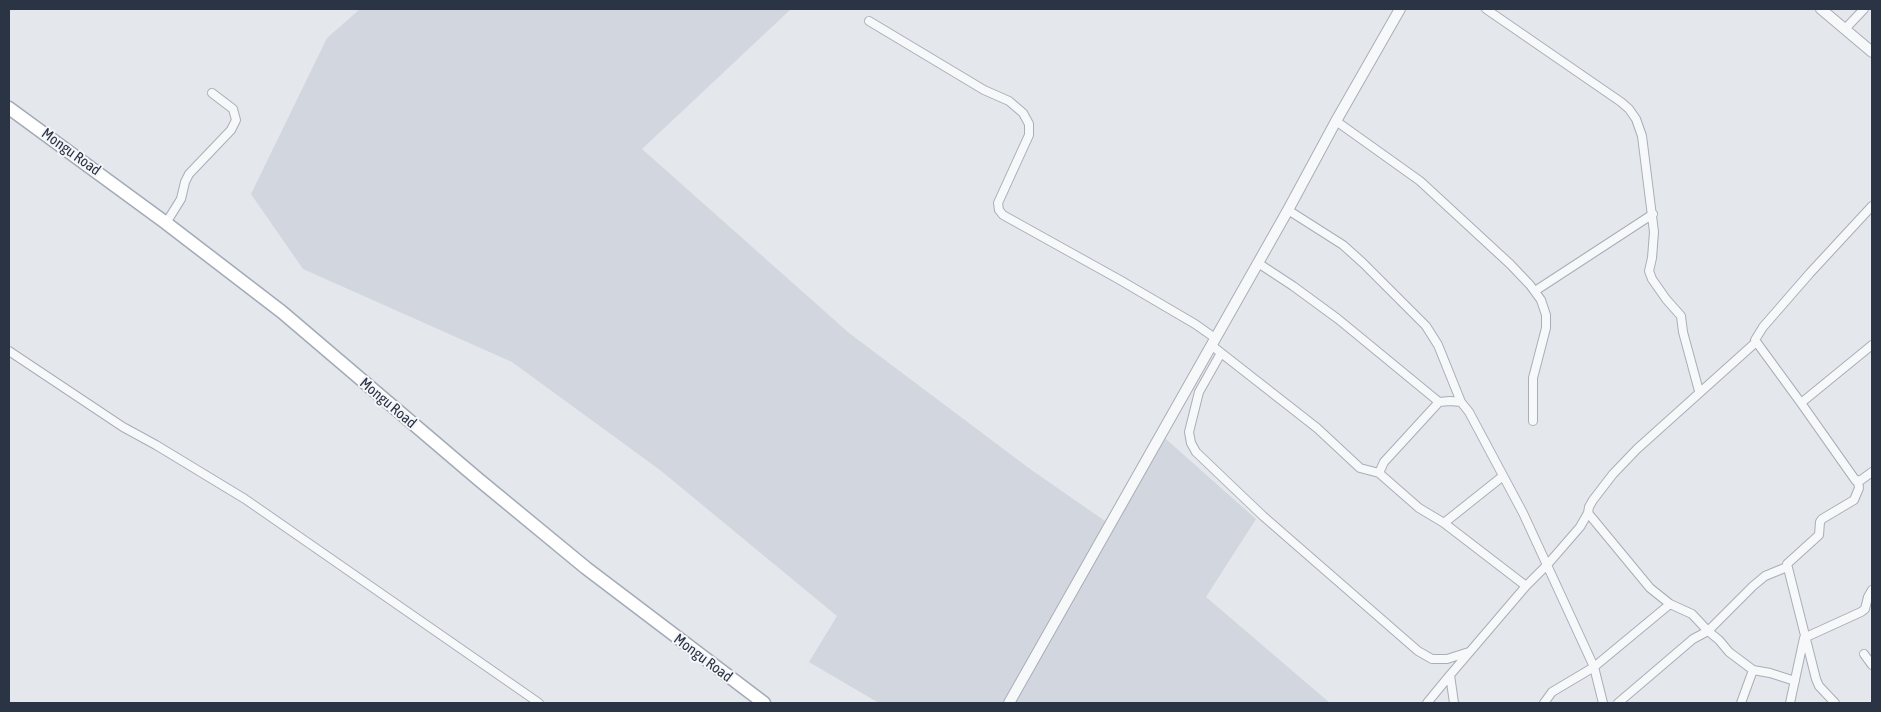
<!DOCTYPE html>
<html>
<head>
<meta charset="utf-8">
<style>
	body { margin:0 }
	#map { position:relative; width:1881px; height:712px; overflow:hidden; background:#e4e7ec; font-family:"Asap Condensed",sans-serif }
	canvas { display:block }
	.frame { position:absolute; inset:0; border:10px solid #2b3445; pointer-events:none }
</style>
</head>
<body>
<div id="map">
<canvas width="1881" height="712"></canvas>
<div class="frame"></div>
</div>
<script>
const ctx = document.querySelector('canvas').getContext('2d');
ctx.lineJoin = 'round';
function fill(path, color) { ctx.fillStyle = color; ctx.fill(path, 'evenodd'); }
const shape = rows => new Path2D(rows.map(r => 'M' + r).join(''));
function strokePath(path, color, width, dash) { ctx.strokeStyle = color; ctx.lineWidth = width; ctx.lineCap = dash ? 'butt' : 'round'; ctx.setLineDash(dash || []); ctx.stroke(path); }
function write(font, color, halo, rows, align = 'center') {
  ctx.font = font + ' "Asap Condensed",sans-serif'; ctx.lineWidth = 4; ctx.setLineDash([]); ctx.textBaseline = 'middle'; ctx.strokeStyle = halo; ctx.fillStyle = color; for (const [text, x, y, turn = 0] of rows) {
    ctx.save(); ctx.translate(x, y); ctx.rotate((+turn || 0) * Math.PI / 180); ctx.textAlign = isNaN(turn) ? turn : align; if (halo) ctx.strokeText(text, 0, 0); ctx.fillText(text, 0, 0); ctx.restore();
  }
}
fill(shape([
	[360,9,791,9,642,149,849,333,1030,469,1105,521,1158,432,1256,519,1206,597,1330,703,879,703,809,662,837,616,660,470,512,362,303,269,251,194,327,38]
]), '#d2d6de');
const minor = shape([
	[1486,9,1621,102,1629,109,1636,119,1642,136,1654,232,1652,258,1649,271,1652,279,1666,299,1681,316,1683,332,1699,391],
	[869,21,984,90,1009,101,1023,113,1029,124,1029,135,998,203,999,210,1003,215,1120,280,1195,324,1215,338],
	[1845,29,1864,9],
	[1336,121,1420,181,1510,264,1530,285,1541,300,1546,315,1546,328,1533,378,1533,421],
	[1872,206,1810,273,1763,327,1755,340,1801,403,1856,481,1861,480,1872,472],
	[1288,210,1343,245,1363,263,1426,326,1438,345,1461,402],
	[166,223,181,199,185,182,189,174,231,130,236,120,233,109,212,93],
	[1258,263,1293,286,1338,319,1439,402],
	[1535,291,1653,214],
	[1211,345,1317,428,1360,468,1379,473],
	[9,351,123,427,156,445,245,499,539,703],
	[1221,353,1199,392,1189,432,1191,443,1196,452,1263,516,1418,651,1432,659,1447,659,1469,652],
	[1801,403,1872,345],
	[1588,513,1650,588,1670,604,1692,614,1708,631,1753,586,1765,576,1787,567],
	[1444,523,1503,476],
	[1864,654,1872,665],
	[1427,703,1450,675],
	[1454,703,1450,675,1526,586,1547,565,1523,513,1469,412,1461,402,1450,401,1439,402,1384,462,1379,473,1419,508,1444,523,1526,586],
	[1544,703,1552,692,1594,667,1670,604],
	[1603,703,1594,667,1547,565,1580,527,1588,513,1589,507,1593,500,1613,474,1637,449,1755,343],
	[1618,703,1693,639,1708,631,1719,640,1729,652,1753,670],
	[1741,703,1753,670,1770,673,1795,681],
	[1790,703,1804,638,1861,612,1865,609,1868,597,1872,590],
	[1835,703,1819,686,1816,679,1787,564,1819,535,1820,522,1822,519,1854,500,1859,488,1858,481]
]);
const tertiary = shape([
	[1821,9,1872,52],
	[1009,703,1288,210,1336,121,1400,9]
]);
const primary = shape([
	[9,108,166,223,282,312,478,479,586,568,764,703]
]);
strokePath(minor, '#a9aeb7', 10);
strokePath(tertiary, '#a9aeb7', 12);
strokePath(primary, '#a3abb8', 15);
strokePath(minor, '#f7f8fa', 8);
strokePath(tertiary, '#f7f8fa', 10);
strokePath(primary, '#fff', 12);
write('15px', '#2b3445', '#f4f6f9', [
	["Mongu Road",71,152,36],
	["Mongu Road",388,403,40],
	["Mongu Road",703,658,37]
]);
</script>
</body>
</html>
